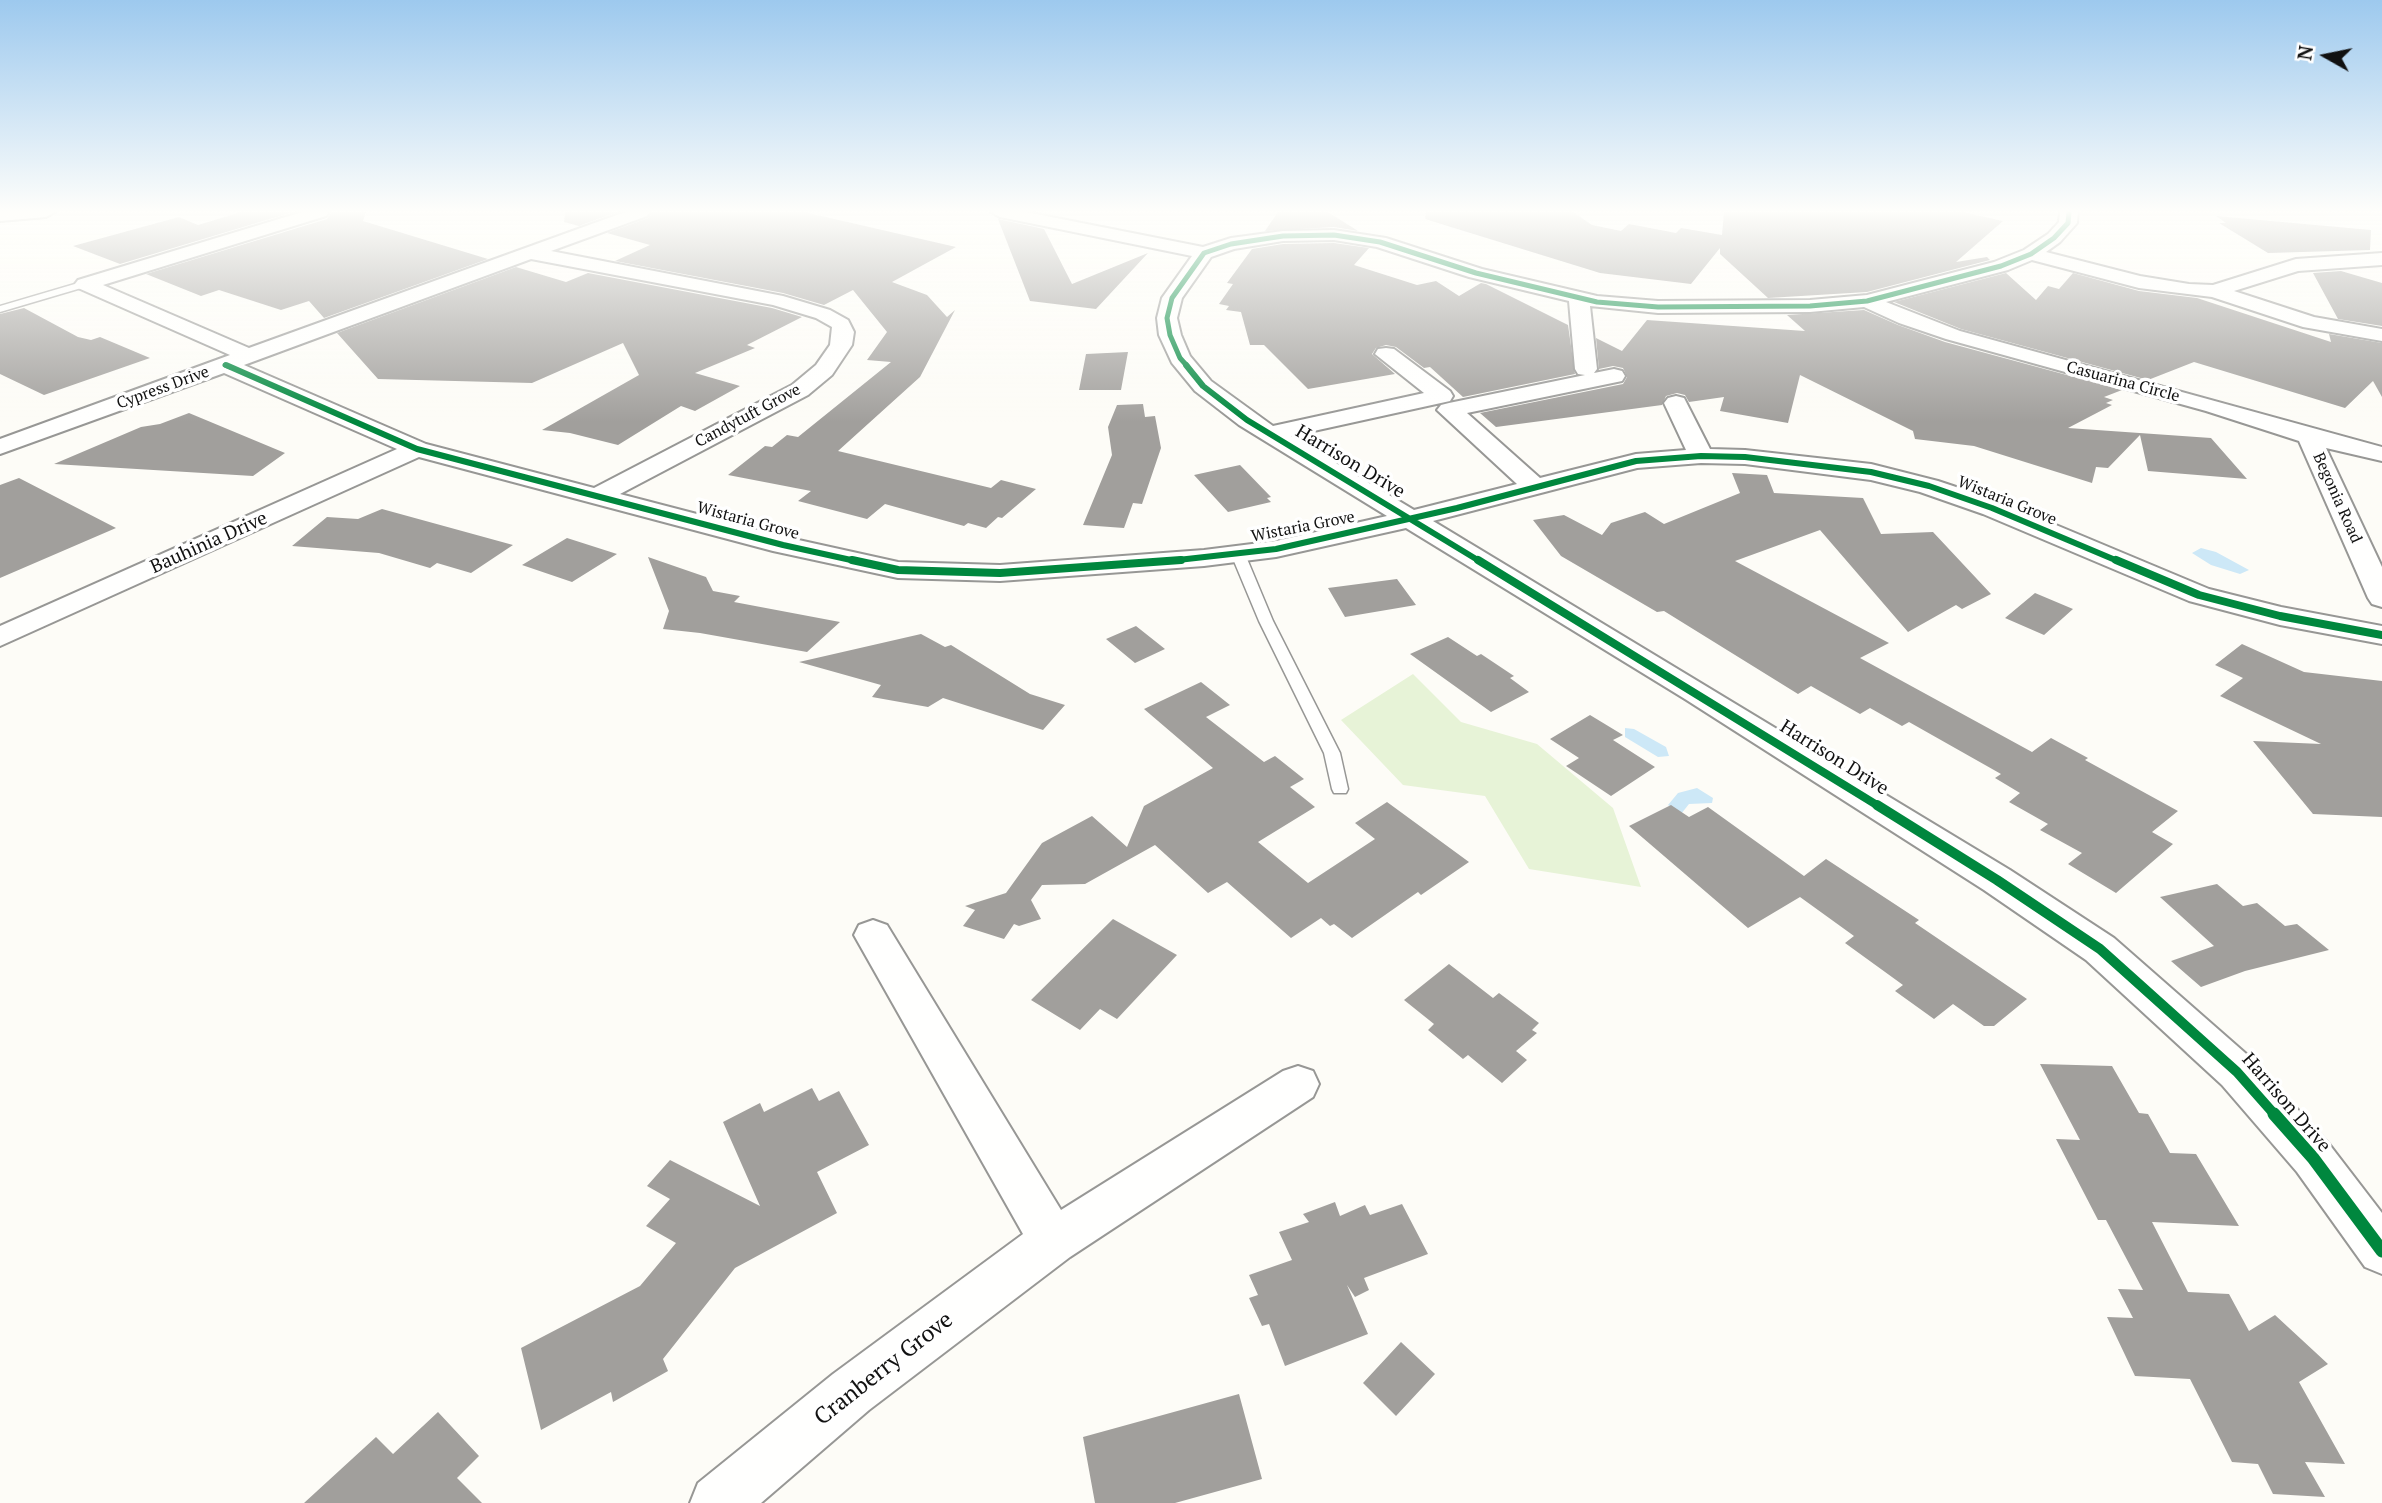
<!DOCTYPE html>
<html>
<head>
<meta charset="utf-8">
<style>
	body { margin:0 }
	#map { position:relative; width:2382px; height:1503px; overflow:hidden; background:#fdfcf7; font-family:"PT Serif",serif }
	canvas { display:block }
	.north { position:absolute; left:2291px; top:21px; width:70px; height:70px; -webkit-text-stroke:5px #fff; paint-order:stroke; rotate:279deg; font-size:19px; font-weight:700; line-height:28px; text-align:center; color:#111 }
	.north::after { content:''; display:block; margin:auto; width:24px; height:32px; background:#111; clip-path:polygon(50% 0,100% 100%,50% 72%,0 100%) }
</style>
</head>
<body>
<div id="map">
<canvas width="2382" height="1503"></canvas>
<div class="north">N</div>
</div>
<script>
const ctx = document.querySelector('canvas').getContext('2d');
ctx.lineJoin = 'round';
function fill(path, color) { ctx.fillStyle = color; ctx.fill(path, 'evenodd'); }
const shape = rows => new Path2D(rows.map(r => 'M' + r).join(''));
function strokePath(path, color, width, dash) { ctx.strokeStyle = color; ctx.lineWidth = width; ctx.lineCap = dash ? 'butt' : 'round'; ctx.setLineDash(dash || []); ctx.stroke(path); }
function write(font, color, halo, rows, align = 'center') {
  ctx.font = font + ' "PT Serif",serif'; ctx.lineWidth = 7; ctx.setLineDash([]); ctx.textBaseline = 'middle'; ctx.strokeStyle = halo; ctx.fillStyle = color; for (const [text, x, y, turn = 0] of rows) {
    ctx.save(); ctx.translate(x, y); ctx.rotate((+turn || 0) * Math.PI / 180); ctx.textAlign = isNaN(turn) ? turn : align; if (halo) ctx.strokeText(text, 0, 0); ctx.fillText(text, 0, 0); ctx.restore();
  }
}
fill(shape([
	[1413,674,1461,722,1537,744,1613,808,1641,887,1529,869,1485,796,1403,785,1341,720]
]), '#e7f3d7');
fill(shape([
	[2201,548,2216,552,2249,570,2240,574,2211,565,2192,553],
	[1625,728,1634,729,1666,747,1669,756,1658,757,1625,737],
	[1697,788,1713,798,1712,803,1689,804,1681,814,1668,805,1678,793]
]), '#cde8f7');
fill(shape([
	[241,212,293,212,120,264,73,246,179,217,198,225],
	[332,212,366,212,363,221,488,259,324,318,309,301,281,310,219,290,201,296,146,274,327,219],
	[565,212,617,212,579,226,564,222],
	[653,212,804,212,956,247,892,282,927,295,947,317,955,310,920,377,838,451,991,488,1001,480,1036,489,1002,518,998,517,986,528,968,523,964,526,885,504,867,519,798,501,811,491,728,475,765,446,772,447,787,435,798,437,891,362,867,360,887,332,853,290,824,305,783,293,615,261,650,245,607,233,648,218],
	[1278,212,1328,212,1358,231,1334,227,1265,231],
	[1426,212,1573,212,1592,225,1621,231,1629,224,1676,233,1681,228,1722,235,1724,212,1962,212,2003,221,1956,262,1987,257,1990,260,1867,292,1768,298,1720,254,1720,248,1691,284,1600,273,1425,219],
	[2216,216,2371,230,2370,250,2268,253,2219,223,2226,223],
	[998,219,1044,229,1072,284,1148,253,1096,309,1030,301],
	[1334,243,1369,248,1354,265,1417,285,1436,281,1459,296,1481,283,1486,284,1568,325,1575,374,1463,397,1430,367,1424,368,1396,347,1386,345,1376,348,1372,354,1395,374,1308,389,1264,345,1250,345,1241,312,1226,310,1229,306,1219,304,1233,284,1227,283,1252,249,1283,244],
	[516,267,566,282,588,273,772,308,802,317,747,345,755,348,695,373,740,386,695,411,681,406,618,445,570,433,542,430,639,375,623,343,532,383,378,379,337,333],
	[2341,271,2382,283,2382,326,2338,319,2313,273],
	[2006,273,2036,300,2048,286,2059,289,2073,273,2139,291,2197,298,2331,342,2329,334,2382,343,2382,397,2373,381,2345,408,2194,362,2148,380,1961,329,1894,302],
	[24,308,78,337,91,340,100,337,150,358,44,395,0,374,0,314],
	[1864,310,1898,325,1945,342,2122,390,2104,397,2113,400,2106,403,2112,405,2068,428,2211,438,2247,479,2148,471,2140,435,2108,468,2096,467,2092,483,1974,446,1915,439,1913,431,1800,375,1788,423,1720,411,1724,397,1689,402,1685,395,1677,393,1666,396,1662,405,1496,427,1480,413,1623,384,1627,377,1623,368,1613,366,1599,369,1596,338,1622,351,1647,320,1805,331,1787,315],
	[1128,352,1121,390,1079,390,1086,354],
	[1143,404,1145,417,1155,416,1161,448,1142,504,1133,503,1124,528,1083,525,1112,455,1108,427,1117,405],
	[189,413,285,453,253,476,54,464,141,427,160,424],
	[1240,465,1271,497,1267,498,1271,502,1228,512,1194,475],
	[1732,473,1767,475,1774,493,1863,498,1881,534,1933,532,1991,594,1962,609,1956,605,1908,632,1820,530,1735,561,1889,643,1860,658,2032,752,2051,738,2088,758,2085,760,2178,811,2152,832,2173,844,2116,893,2068,864,2082,853,2040,830,2048,824,2009,802,2020,793,1995,778,2001,774,1909,722,1902,726,1870,708,1860,714,1811,686,1798,694,1664,611,1657,612,1561,556,1533,520,1564,515,1602,535,1611,523,1645,512,1664,524,1740,493],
	[19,478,116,528,0,578,0,485],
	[382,509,513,545,471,573,437,563,430,568,379,553,292,546,327,517,358,519],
	[567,538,617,554,572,582,522,565],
	[648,557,706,577,713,591,740,596,734,602,840,622,807,652,700,633,663,629,669,611],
	[1397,579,1416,605,1345,617,1328,588],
	[2035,593,2073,609,2044,635,2005,618],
	[1136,626,1165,649,1135,663,1106,639],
	[921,634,945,647,951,645,1030,694,1065,705,1043,730,943,698,928,707,872,697,881,685,799,662],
	[1448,637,1477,656,1481,654,1514,676,1510,678,1529,692,1491,712,1410,654],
	[2242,644,2304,672,2382,681,2382,817,2313,814,2253,741,2321,744,2220,696,2243,678,2215,665],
	[1201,682,1230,705,1206,717,1264,762,1275,756,1304,779,1290,787,1315,807,1258,842,1308,883,1375,839,1355,823,1387,802,1469,862,1421,895,1418,892,1352,938,1334,924,1330,926,1321,918,1291,938,1227,882,1208,893,1155,845,1085,884,1042,885,1031,900,1041,919,1019,926,1014,924,1004,939,963,926,975,910,965,906,1006,893,1042,843,1092,816,1127,847,1144,806,1213,768,1144,709],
	[1590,715,1623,735,1613,740,1655,767,1611,796,1566,766,1579,758,1550,739],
	[1671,805,1689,817,1708,807,1804,876,1826,859,1919,920,1915,923,2027,999,1994,1026,1984,1026,1953,1004,1934,1019,1895,991,1903,985,1845,943,1854,936,1800,897,1748,928,1629,826],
	[2217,884,2243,906,2257,903,2285,926,2297,924,2329,950,2245,971,2201,987,2171,961,2214,946,2160,897],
	[1113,919,1177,955,1117,1019,1100,1009,1080,1030,1031,1000],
	[1449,964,1493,998,1499,993,1539,1023,1532,1030,1537,1033,1516,1051,1527,1060,1502,1083,1468,1055,1463,1059,1428,1030,1434,1024,1404,1000],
	[2040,1064,2112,1066,2139,1113,2148,1114,2170,1153,2196,1154,2239,1226,2152,1222,2188,1292,2229,1294,2249,1331,2275,1315,2328,1364,2299,1382,2345,1464,2305,1462,2325,1497,2273,1494,2258,1464,2232,1462,2190,1379,2135,1376,2107,1317,2133,1318,2118,1289,2143,1290,2106,1220,2098,1220,2056,1139,2080,1140],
	[812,1088,819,1101,839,1091,869,1145,817,1172,837,1213,735,1268,663,1359,668,1371,613,1402,611,1392,541,1430,521,1348,640,1286,676,1243,646,1226,670,1199,647,1186,670,1160,760,1206,723,1122,760,1103,764,1112],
	[1335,1202,1340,1216,1365,1205,1370,1215,1402,1204,1428,1254,1364,1278,1369,1290,1355,1297,1347,1285,1368,1334,1285,1366,1269,1324,1262,1326,1249,1298,1258,1295,1249,1275,1292,1260,1279,1232,1309,1222,1303,1214],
	[1401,1342,1435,1374,1396,1416,1363,1383],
	[1239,1394,1262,1479,1175,1503,1095,1503,1083,1437],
	[438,1412,479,1456,457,1478,482,1503,304,1503,376,1437,393,1454]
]), '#a19f9c');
const service = shape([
	[85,281,90,284,88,286,0,312,0,306,85,281],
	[1238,550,1245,554,1273,621,1340,753,1348,789,1346,793,1334,793,1332,789,1324,753,1259,621,1231,554,1238,550]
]);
const minor = shape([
	[0,212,55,212,46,217,0,221,0,212],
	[302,212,329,212,326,216,103,285,249,348,625,212,650,212,647,216,551,251,783,296,830,310,848,320,854,332,852,345,832,375,808,395,620,494,785,537,898,562,1000,565,1204,550,1276,541,1387,516,1239,425,1195,391,1172,363,1159,335,1157,318,1162,298,1192,256,1000,217,991,212,1026,212,1203,247,1231,238,1283,231,1334,230,1386,238,1482,269,1597,296,1658,301,1810,300,1867,295,1994,262,2024,250,2048,234,2059,222,2060,212,2078,212,2077,223,2060,242,2046,252,2140,276,2189,284,2213,285,2296,259,2382,253,2382,265,2298,271,2234,291,2314,317,2382,329,2382,341,2303,327,2212,297,2139,288,2032,260,2008,270,1886,302,1960,331,2382,447,2382,461,2326,448,2382,567,2382,607,2372,604,2368,598,2299,441,2206,411,1946,339,1899,323,1864,307,1810,312,1658,313,1590,306,1597,369,1594,373,1614,369,1622,371,1625,376,1622,381,1467,413,1540,478,1636,454,1686,450,1664,403,1668,398,1676,396,1684,398,1710,449,1745,450,1871,464,1938,481,2001,502,2209,589,2281,607,2382,626,2382,644,2280,625,2189,601,1983,514,1920,492,1871,480,1745,464,1701,463,1637,468,1433,521,2010,870,2114,938,2252,1059,2329,1144,2382,1213,2382,1274,2365,1267,2297,1172,2222,1085,2086,960,1984,890,1685,699,1406,528,1276,557,1204,566,1000,581,898,578,773,551,419,457,0,646,0,626,397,449,224,373,0,454,0,439,230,355,78,288,75,284,78,280,302,212],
	[1334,240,1377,247,1469,277,1569,301,1575,369,1578,374,1585,375,1449,403,1441,405,1437,410,1517,484,1414,510,1291,436,1450,401,1453,396,1450,391,1394,349,1386,348,1378,349,1375,354,1424,393,1273,426,1211,381,1190,356,1181,335,1177,318,1182,298,1211,257,1234,249,1283,241,1334,240],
	[531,259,773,305,816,318,832,327,830,345,816,365,792,385,594,488,426,444,244,365,531,259],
	[873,920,887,925,1061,1210,1283,1071,1298,1066,1313,1071,1319,1084,1313,1097,1070,1257,869,1410,761,1503,690,1503,698,1483,833,1374,1023,1234,854,935,859,925,873,920]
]);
strokePath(service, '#979795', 3);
strokePath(minor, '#979795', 4);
fill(service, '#fffffe');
fill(minor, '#fffffe');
strokePath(shape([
	[225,365,230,367],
	[1188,367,1180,358,1170,335,1167,318,1172,298,1204,253,1231,244,1283,236,1334,235,1380,242,1476,273,1597,302,1658,307,1810,306,1867,301,2001,266,2031,254,2054,238,2068,223,2069,212]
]), '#00873e', 5);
strokePath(shape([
	[226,365,417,449,783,545,860,562],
	[1186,365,1203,386,1247,420,1481,562],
	[1160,562,1276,549,1457,508,1636,461,1701,456,1745,457,1871,472,1929,486,1992,508,2120,562]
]), '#00873e', 6);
strokePath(shape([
	[852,560,898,570,1000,573,1181,560],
	[1478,560,1880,807],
	[2116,560,2199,595,2280,616,2382,635]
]), '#00873e', 8);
strokePath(shape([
	[1877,805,1997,880,2100,949,2237,1072,2275,1115]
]), '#00873e', 10);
strokePath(shape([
	[2274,1114,2313,1158,2382,1251]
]), '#00873e', 13);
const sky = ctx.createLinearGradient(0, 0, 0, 422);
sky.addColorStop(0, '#9dc9ee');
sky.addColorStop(0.5, '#fefefb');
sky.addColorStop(1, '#fefefb00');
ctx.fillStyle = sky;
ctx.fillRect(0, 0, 2382, 422);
write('16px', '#111', '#fff', [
	["Casuarina Circle",2123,382,15],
	["Cypress Drive",163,388,-20],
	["Candytuft Grove",748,416,-28],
	["Begonia Road",2337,498,66],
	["Wistaria Grove",2007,501,22],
	["Wistaria Grove",748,521,15],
	["Wistaria Grove",1303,527,-11]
]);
write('19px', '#111', '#fff', [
	["Harrison Drive",1350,462,31],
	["Bauhinia Drive",209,543,-24],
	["Harrison Drive",1834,758,32],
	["Harrison Drive",2286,1103,49]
]);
write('23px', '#111', '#fff', [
	["Cranberry Grove",884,1369,-38]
]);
</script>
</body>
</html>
